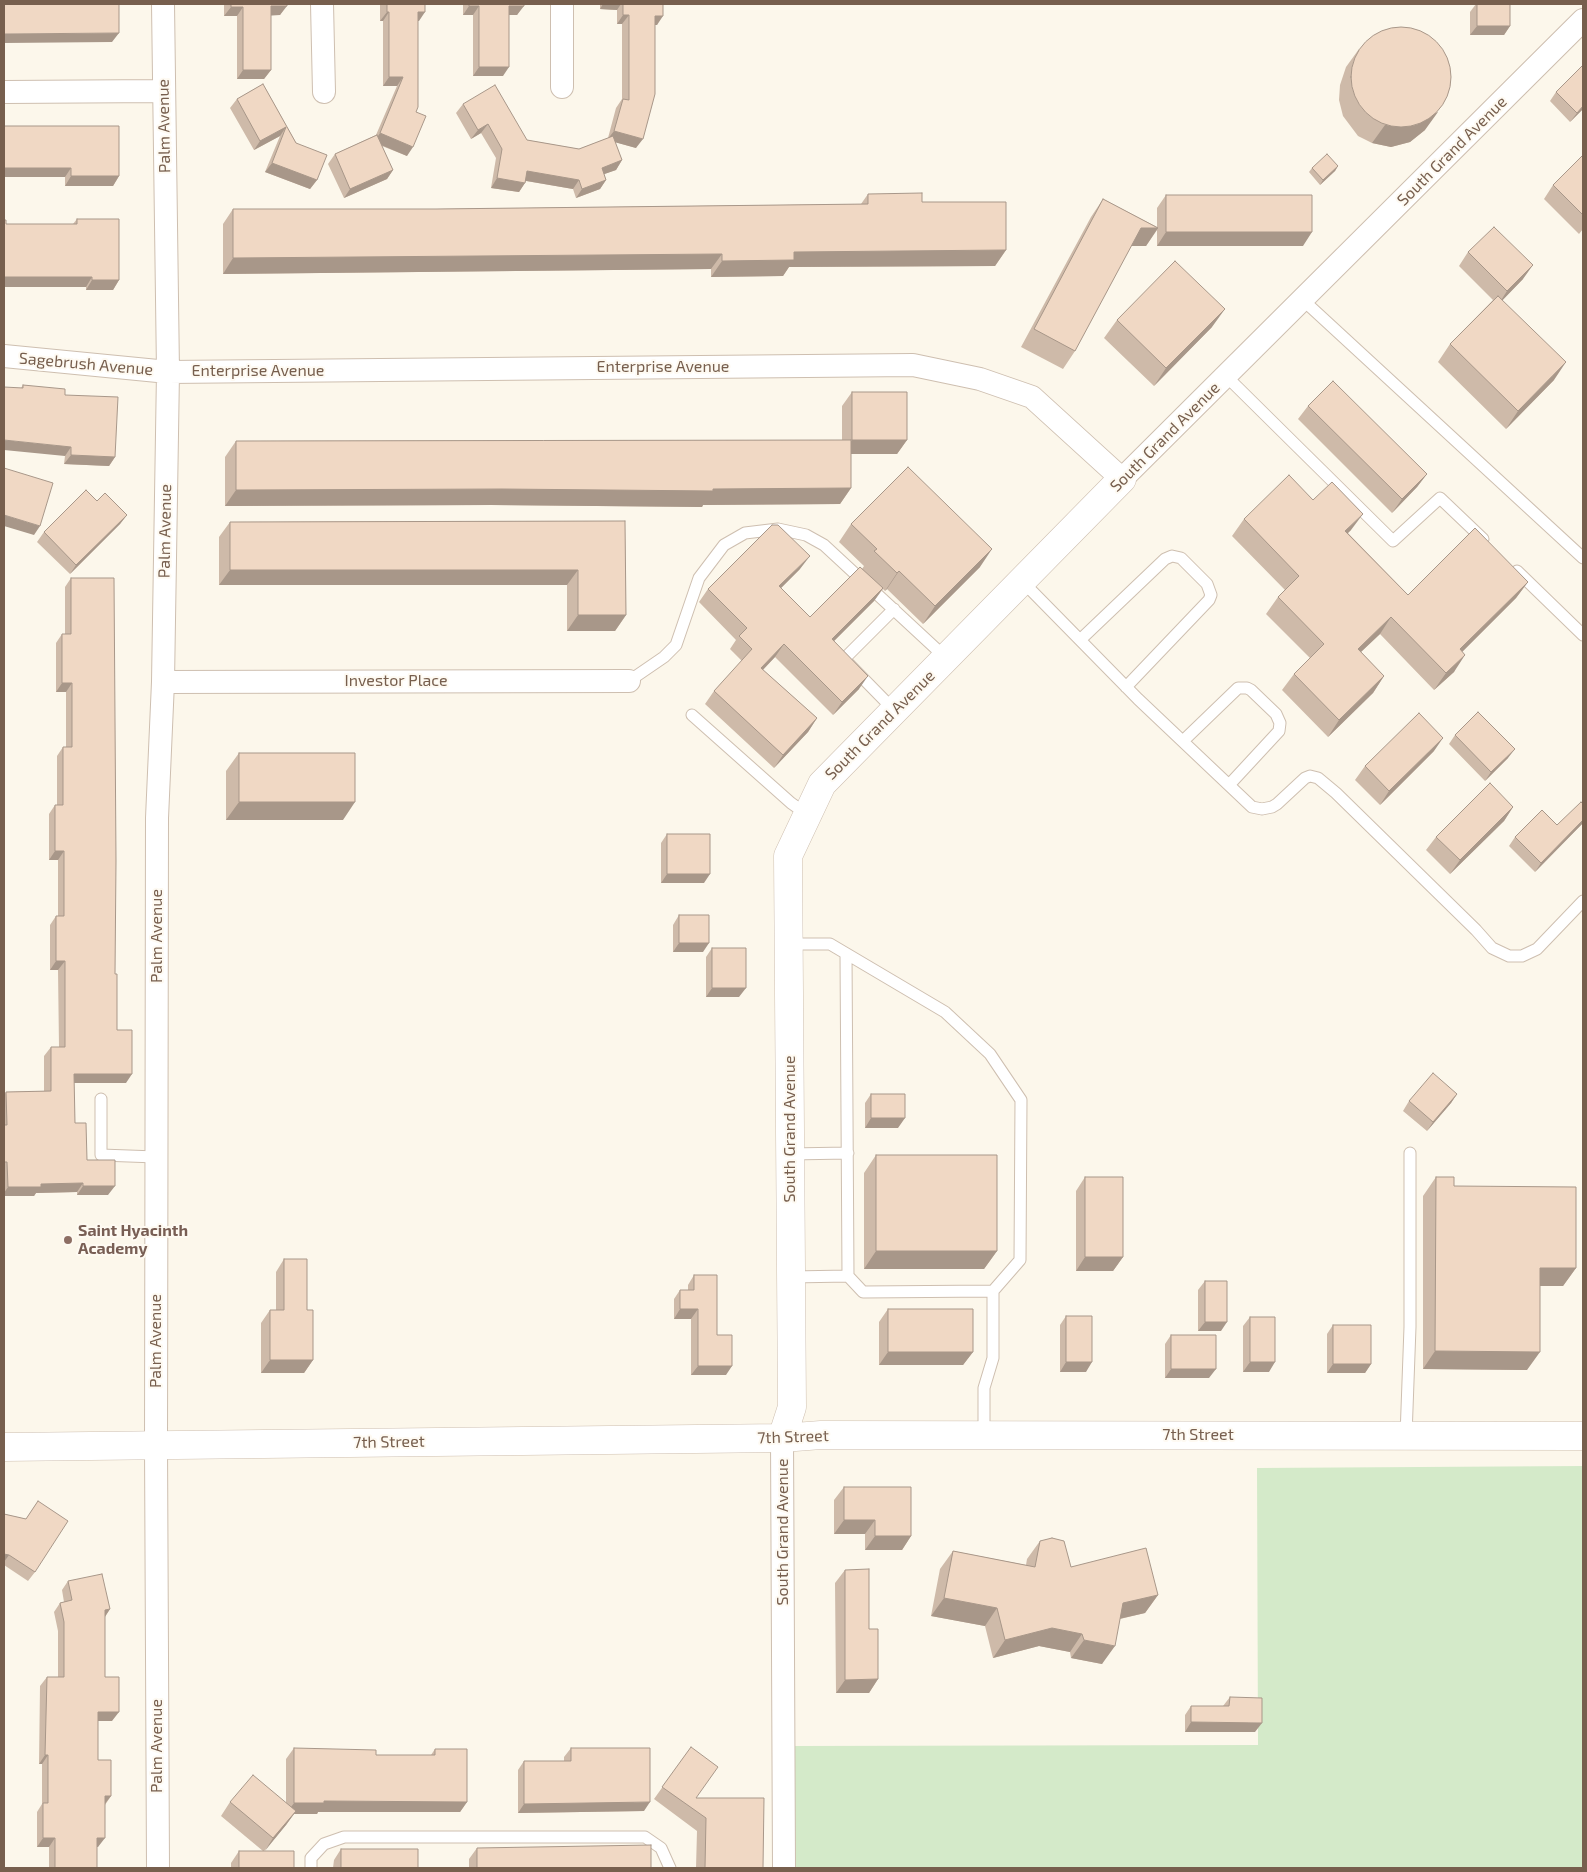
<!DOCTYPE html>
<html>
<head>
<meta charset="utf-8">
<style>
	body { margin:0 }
	#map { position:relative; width:1587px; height:1872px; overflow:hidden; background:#fcf7eb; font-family:"Exo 2",sans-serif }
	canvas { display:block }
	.frame { position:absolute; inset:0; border:5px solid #775f4e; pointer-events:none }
</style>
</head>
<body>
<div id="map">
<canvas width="1587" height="1872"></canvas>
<div class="frame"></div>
</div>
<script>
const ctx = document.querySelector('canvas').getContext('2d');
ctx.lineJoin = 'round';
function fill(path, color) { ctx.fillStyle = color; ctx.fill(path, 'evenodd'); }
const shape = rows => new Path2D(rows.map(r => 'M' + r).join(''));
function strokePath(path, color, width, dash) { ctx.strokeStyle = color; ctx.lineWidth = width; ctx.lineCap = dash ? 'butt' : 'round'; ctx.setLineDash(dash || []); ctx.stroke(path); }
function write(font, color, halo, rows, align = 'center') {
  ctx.font = font + ' "Exo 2",sans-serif'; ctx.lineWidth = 4; ctx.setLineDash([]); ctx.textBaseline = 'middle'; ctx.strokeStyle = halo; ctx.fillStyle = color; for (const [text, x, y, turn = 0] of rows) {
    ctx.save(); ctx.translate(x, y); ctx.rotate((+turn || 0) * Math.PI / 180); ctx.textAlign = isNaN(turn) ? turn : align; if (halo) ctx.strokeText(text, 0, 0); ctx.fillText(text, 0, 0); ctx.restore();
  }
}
fill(shape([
	[1583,1466,1583,1868,794,1868,795,1746,1258,1745,1257,1468]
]), '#d4eac9');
const service = shape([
	[1303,300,1583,558],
	[1226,376,1393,541,1440,498,1483,539],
	[1517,571,1583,635],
	[1022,581,1138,699,1252,807,1262,809,1272,807,1277,804,1305,778,1310,776,1318,778,1336,793,1476,930,1492,948,1509,956,1522,956,1537,949,1583,901],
	[894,609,844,659,895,711],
	[1080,640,1165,559,1172,556,1181,558,1207,584,1211,595,1209,600,1126,687],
	[629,681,664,657,676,645,699,578,724,545,745,533,778,529,806,535,824,545,946,658],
	[692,715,791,803,808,815],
	[1183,741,1238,688,1247,688,1251,690,1276,714,1280,723,1279,731,1229,785],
	[789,944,830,944,945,1012,990,1054,1021,1100,1020,1260,993,1291,993,1358,984,1388,984,1435],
	[846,954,848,1276,863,1292,993,1291],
	[101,1099,101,1155,156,1157],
	[790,1154,848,1153],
	[791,1277,848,1276],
	[1406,1436,1410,1327,1410,1153],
	[311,1868,311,1858,324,1844,344,1837,645,1837,661,1848,670,1868]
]);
const minor = shape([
	[322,4,324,92],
	[562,4,562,87],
	[4,92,163,91],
	[4,356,168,372,913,365,980,379,1032,397,1122,479,1583,20],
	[163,682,629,681],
	[782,1438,784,1868],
	[158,1868,156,1445,157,818,163,682,168,372,163,4]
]);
const tertiary = shape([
	[782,1438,792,1407,788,856,822,784,1122,479],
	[4,1447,782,1438,821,1435,1583,1436]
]);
strokePath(service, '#cebfb0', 13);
strokePath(minor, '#cebfb0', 24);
strokePath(tertiary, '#cebfb0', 29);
strokePath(service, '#fff', 11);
strokePath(minor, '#fff', 22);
strokePath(tertiary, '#fff', 28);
fill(shape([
	[224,4,287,4,280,15,271,15,271,70,264,79,237,79,237,16,224,16],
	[363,4,425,4,418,21,416,112,407,156,382,146,393,170,387,179,344,198,328,164,335,154,376,135,397,86,383,86,383,21,380,21,380,5,363,5],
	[463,4,524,4,517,15,509,15,503,76,473,76,473,15,463,15],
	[600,4,663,4,657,25,655,25,636,148,615,142,622,160,616,170,604,174,606,180,600,189,576,198,573,189,526,181,519,192,491,188,496,158,481,133,471,139,456,113,463,104,527,140,579,149,608,138,616,108,622,99,622,24,617,24,617,10,600,9],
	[1476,4,1510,4,1510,26,1504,35,1470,35,1470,12],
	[1359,49,1425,130,1410,142,1391,147,1372,143,1358,136,1343,116,1339,100,1340,85,1346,67],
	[263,84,317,180,310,189,265,172,280,136,254,150,230,108,237,99],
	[1556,92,1583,109,1570,122,1550,101],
	[4,126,119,176,113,186,65,186,65,177],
	[1583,155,1583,229,1579,234,1544,199,1553,185],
	[1338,166,1335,171,1320,185,1309,172,1312,168],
	[868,194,922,202,1006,250,995,266,789,267,783,276,711,277,711,269,223,274,223,224,233,209,436,209,861,204],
	[1166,195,1303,246,1157,246,1157,230,1146,246,1131,246,1075,351,1063,369,1021,347,1091,217,1103,199,1157,227,1157,208],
	[77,219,119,280,113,290,86,290,86,287,4,287,6,224,73,224],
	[1468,252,1523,279,1502,300,1554,380,1506,429,1438,362,1450,344,1493,300,1459,266],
	[1117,320,1212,327,1154,386,1104,338],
	[23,385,65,395,115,457,109,466,64,464,65,456,21,388],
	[852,392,907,440,897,454,851,454,851,488,840,504,703,505,702,507,491,505,225,506,225,457,236,441,842,440,842,406],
	[1308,406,1427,474,1417,487,1392,513,1298,419],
	[1313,500,1351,530,1348,533,1408,595,1528,582,1516,598,1462,652,1454,672,1434,690,1380,634,1361,652,1384,676,1373,693,1328,737,1282,690,1294,674,1310,658,1266,614,1278,597,1285,590,1232,536,1244,519],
	[97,501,127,515,120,524,70,574,37,542,44,532],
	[625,521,626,615,615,631,567,631,567,585,219,585,219,537,230,522],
	[851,524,980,567,923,624,887,589,885,591,883,589,874,601,834,641,859,689,833,715,775,657,763,670,817,718,808,732,774,768,705,704,714,691,742,661,730,649,736,640,699,602,708,589,800,569,781,588,810,617,862,569,864,566,839,542],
	[71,578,115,974,117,1030,126,1083,74,1083,75,1123,87,1160,108,1195,77,1195,77,1192,36,1193,34,1196,4,1196,4,1095,6,1092,44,1091,44,1056,51,1047,59,1047,58,970,50,970,50,925,56,916,58,916,58,860,49,860,49,814,55,805,57,805,57,756,63,747,66,747,66,692,56,692,56,643,62,634,65,634,65,587],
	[1455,735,1508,758,1485,781,1449,744],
	[1434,751,1380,805,1355,780,1365,766],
	[239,753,343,820,226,820,226,771],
	[1583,804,1583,823,1535,872,1509,846,1515,837,1557,825],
	[1513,807,1504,821,1450,874,1426,850,1436,837],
	[667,834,704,883,661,883,661,843],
	[679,915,703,952,673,952,673,925],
	[712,948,739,997,706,997,706,957],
	[871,1094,898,1128,865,1128,865,1103],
	[1457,1094,1451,1103,1427,1131,1403,1111,1409,1101],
	[876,1155,997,1251,984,1269,864,1269,864,1173],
	[1085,1177,1123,1257,1113,1271,1076,1271,1076,1191],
	[1436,1177,1454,1186,1576,1268,1563,1286,1540,1286,1527,1370,1423,1369,1423,1196],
	[284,1259,307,1310,313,1360,304,1373,261,1373,261,1323,270,1310,276,1310,276,1272],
	[694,1275,717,1335,726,1375,691,1375,691,1319,674,1319,674,1299,680,1290,688,1290,688,1285],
	[1205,1281,1221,1331,1198,1331,1198,1290],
	[888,1309,973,1352,963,1365,879,1365,879,1322],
	[1066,1316,1086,1372,1060,1372,1060,1325],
	[1250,1317,1269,1372,1243,1372,1243,1326],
	[1333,1325,1371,1364,1365,1373,1327,1373,1327,1334],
	[1171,1335,1209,1378,1165,1378,1165,1344],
	[844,1487,911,1536,902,1550,865,1550,865,1534,834,1534,834,1500],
	[38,1501,35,1572,28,1581,4,1565,4,1514,26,1519],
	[1040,1541,1071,1567,1158,1595,1145,1613,1120,1619,1102,1664,1071,1658,1070,1652,1039,1646,993,1658,985,1626,931,1616,940,1569,953,1551,1026,1565,1027,1559],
	[845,1570,869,1629,878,1679,869,1693,836,1693,835,1583],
	[68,1581,110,1609,105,1617,105,1677,112,1721,98,1721,98,1760,111,1796,105,1805,98,1847,97,1847,97,1868,49,1868,49,1847,37,1847,37,1812,42,1804,42,1764,39,1764,40,1686,47,1677,58,1677,58,1631,54,1612,60,1603,64,1602,62,1590],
	[1230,1697,1255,1732,1185,1732,1185,1715,1191,1706,1223,1706],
	[691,1747,696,1798,763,1868,696,1868,697,1831,654,1799],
	[294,1748,376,1755,431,1755,435,1749,467,1802,460,1812,318,1812,317,1814,294,1814,286,1825,264,1851,294,1868,231,1868,231,1863,239,1851,263,1851,221,1816,230,1802,286,1803,286,1759],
	[571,1748,644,1811,518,1813,518,1770,524,1761,564,1761,564,1757],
	[477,1848,651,1868,469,1868,469,1859],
	[341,1849,418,1868,333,1868,334,1860]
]), '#cebaa9');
fill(shape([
	[365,4,381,4,380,5,363,5],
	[603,4,621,4,617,10,600,9],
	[271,6,287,6,280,15,264,16],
	[469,6,479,6,473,15,463,15],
	[509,6,524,6,517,15,503,15],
	[231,7,243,7,237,16,224,16],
	[387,12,389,12,383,21,380,21],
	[418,12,425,12,419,21,412,21],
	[623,15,629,15,622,24,617,24],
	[655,16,663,16,657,25,649,25],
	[1477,26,1510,26,1504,35,1470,35],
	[119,33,112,42,4,43,4,34],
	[479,67,509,67,503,76,473,76],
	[243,70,271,70,264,79,237,79],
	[389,77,403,77,397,86,383,86],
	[1583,106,1583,109,1570,122,1577,113],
	[1438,112,1425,130,1410,142,1391,147,1372,143,1385,125],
	[488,124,481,133,471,139,478,130],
	[286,127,280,136,254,150,260,141],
	[614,131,643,139,636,148,607,140],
	[380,133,413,147,407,156,374,142],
	[622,160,616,170,596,177,602,168],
	[272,163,317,180,310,189,265,172],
	[1338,166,1335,171,1320,185,1323,180],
	[4,168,71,168,65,177,4,177],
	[393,170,387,179,344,198,350,189],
	[527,171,579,180,573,189,521,180],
	[71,176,119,176,113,186,65,186],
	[497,178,525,183,519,192,491,188],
	[606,180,600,189,576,198,582,189],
	[1141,228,1158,228,1146,246,1128,246],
	[1166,232,1312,232,1303,246,1157,246],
	[1006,250,995,266,789,267,783,276,711,277,722,261,794,252],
	[722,254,711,269,223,274,233,258],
	[1533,265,1523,279,1498,305,1507,291],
	[4,277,92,277,86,287,4,287],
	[92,280,119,280,113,290,86,290],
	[1225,309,1212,327,1154,386,1166,368],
	[1566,362,1554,380,1506,429,1518,411],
	[4,440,71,447,65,456,4,450],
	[852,440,907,440,897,454,842,454],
	[71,455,115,457,109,466,64,464],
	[1427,474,1417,487,1392,513,1402,499],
	[851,488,840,504,703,505,702,507,491,505,225,506,236,490],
	[1363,514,1351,530,1333,547,1345,531],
	[4,515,40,526,34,535,4,526],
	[127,515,120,524,70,574,76,565],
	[992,549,980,567,923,624,935,606],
	[810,556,800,569,770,599,779,586],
	[230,570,578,570,567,585,219,585],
	[899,571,887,589,885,591,897,573],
	[1528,582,1516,598,1448,666,1460,649],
	[883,588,874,601,823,652,832,639],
	[578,615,626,615,615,631,567,631],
	[1391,617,1380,634,1346,666,1358,649],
	[784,644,775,657,752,681,761,668],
	[1465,655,1454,672,1434,690,1446,673],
	[868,676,859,689,833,715,842,702],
	[1384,676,1373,693,1328,737,1339,720],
	[62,683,72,683,66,692,56,692],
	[817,718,808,732,774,768,783,755],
	[1443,738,1434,751,1380,805,1389,791],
	[1515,749,1508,758,1485,781,1491,772],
	[239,802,355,802,343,820,226,820],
	[1513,807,1504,821,1450,874,1460,860],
	[1583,820,1583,823,1535,872,1541,863],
	[55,851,64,851,58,860,49,860],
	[667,874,710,874,704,883,661,883],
	[679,943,709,943,703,952,673,952],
	[56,961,65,961,58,970,50,970],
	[712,988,746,988,739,997,706,997],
	[74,1074,132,1074,126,1083,68,1083],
	[1457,1094,1451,1103,1427,1131,1433,1122],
	[871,1118,905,1118,898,1128,865,1128],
	[83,1183,77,1192,36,1193,34,1196,4,1196,4,1193,8,1187,41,1184],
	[83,1186,115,1186,108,1195,77,1195],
	[876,1251,997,1251,984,1269,864,1269],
	[1085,1257,1123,1257,1113,1271,1076,1271],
	[1540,1268,1576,1268,1563,1286,1527,1286],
	[680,1309,698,1309,691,1319,674,1319],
	[1205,1322,1227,1322,1221,1331,1198,1331],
	[1435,1351,1540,1352,1527,1370,1423,1369],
	[888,1352,973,1352,963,1365,879,1365],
	[270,1360,313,1360,304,1373,261,1373],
	[1066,1362,1092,1362,1086,1372,1060,1372],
	[1250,1362,1275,1362,1269,1372,1243,1372],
	[1333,1364,1371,1364,1365,1373,1327,1373],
	[698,1366,732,1366,726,1375,691,1375],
	[1171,1369,1216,1369,1209,1378,1165,1378],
	[844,1520,875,1520,865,1534,834,1534],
	[875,1536,911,1536,902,1550,865,1550],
	[4,1554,9,1555,4,1562],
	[1158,1595,1145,1613,1110,1621,1123,1603],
	[944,1598,997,1608,985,1626,931,1616],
	[110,1609,104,1618,105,1610],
	[1052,1628,1082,1634,1070,1652,1039,1646,993,1658,1005,1640],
	[1084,1640,1115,1646,1102,1664,1071,1658],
	[878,1679,869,1693,836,1693,845,1680],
	[98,1712,119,1712,112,1721,91,1721],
	[1191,1722,1262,1723,1255,1732,1185,1732],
	[45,1755,48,1755,42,1764,39,1764],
	[105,1796,111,1796,104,1805],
	[324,1801,467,1802,460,1812,318,1812,317,1814,294,1814,286,1825,264,1852,273,1838,286,1814,294,1803],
	[650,1802,644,1811,518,1813,524,1804],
	[43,1838,55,1838,49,1847,37,1847],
	[97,1838,105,1838,98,1847,91,1847]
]), '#a89789');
const building = shape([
	[4,4,119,4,119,33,4,34,4,4],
	[231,4,287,4,287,6,271,6,271,70,243,70,243,7,231,7,231,4],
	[387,4,425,4,425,12,418,12,418,107,416,112,426,116,413,147,380,133,403,77,389,77,389,12,387,12,387,4],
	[469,4,524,4,524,6,509,6,509,67,479,67,479,6,469,6,469,4],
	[623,4,663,4,663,16,655,16,655,94,643,139,614,131,623,99,629,100,629,15,623,15,623,4],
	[1477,4,1510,4,1510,26,1477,26,1477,4],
	'1351 77a50 50 0 1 1 100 0a50 50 0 1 1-100 0Z',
	[1583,65,1583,106,1577,113,1556,92,1583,65],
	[263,84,296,143,327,155,317,180,272,163,286,127,260,141,237,99,263,84],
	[495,85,527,140,579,149,613,136,622,160,602,168,606,180,582,189,579,180,527,171,525,183,497,178,502,149,488,124,478,130,463,104,495,85],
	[4,126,119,126,119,176,71,176,71,168,4,168,4,126],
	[377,135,393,170,350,189,335,154,377,135],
	[1327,154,1338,166,1323,180,1312,168,1327,154],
	[1583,155,1583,215,1553,185,1583,155],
	[922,193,922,202,1006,202,1006,250,794,252,794,260,722,261,722,254,233,258,233,209,436,209,868,204,868,194,922,193],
	[1166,195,1312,195,1312,232,1166,232,1166,195],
	[1103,199,1158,228,1141,228,1075,351,1034,329,1103,199],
	[77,219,119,219,119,280,92,280,92,277,4,277,4,220,6,220,6,224,77,224,77,219],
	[1494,227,1533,265,1507,291,1468,252,1494,227],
	[1175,261,1225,309,1166,368,1117,320,1175,261],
	[1498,296,1566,362,1518,411,1450,344,1498,296],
	[1333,381,1427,474,1402,499,1308,406,1333,381],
	[23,385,65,389,65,395,118,397,115,457,71,455,71,447,4,440,4,387,23,388,23,385],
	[852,392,907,392,907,440,852,440,852,392],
	[851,440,851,488,713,489,713,491,502,489,236,490,236,441,851,440],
	[908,467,992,549,935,606,899,571,897,573,874,551,877,549,851,524,908,467],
	[4,468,53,483,40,526,4,515,4,468],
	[1289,475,1313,500,1332,482,1363,514,1345,531,1408,595,1475,528,1528,582,1460,649,1465,655,1446,673,1391,617,1358,649,1384,676,1339,720,1294,674,1324,644,1278,597,1299,576,1244,519,1289,475],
	[86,490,97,501,105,493,127,515,76,565,44,532,86,490],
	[625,521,626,615,578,615,578,570,230,570,230,522,625,521],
	[772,525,778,525,810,556,779,586,810,617,860,567,883,588,832,639,868,676,842,702,784,644,761,668,817,718,783,755,714,691,752,649,739,636,747,628,708,589,772,525],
	[71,578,114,578,116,861,115,974,117,974,117,1030,132,1030,132,1074,74,1074,75,1123,86,1123,87,1160,115,1160,115,1186,83,1186,83,1183,41,1184,41,1187,8,1187,7,1162,4,1162,4,1125,7,1125,6,1092,51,1091,51,1047,65,1047,65,961,56,961,56,916,64,916,64,851,55,851,55,805,63,805,63,747,72,747,72,683,62,683,62,634,71,634,71,578],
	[1478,712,1515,749,1491,772,1455,735,1478,712],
	[1419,713,1443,738,1389,791,1365,766,1419,713],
	[239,753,355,753,355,802,239,802,239,753],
	[1490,783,1513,807,1460,860,1436,837,1490,783],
	[1581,802,1583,804,1583,820,1541,863,1515,837,1542,810,1557,825,1581,802],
	[667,834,710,834,710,874,667,874,667,834],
	[679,915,709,915,709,943,679,943,679,915],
	[712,948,746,948,746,988,712,988,712,948],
	[1433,1073,1457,1094,1433,1122,1409,1101,1433,1073],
	[871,1094,905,1094,905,1118,871,1118,871,1094],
	[876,1155,997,1155,997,1251,876,1251,876,1155],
	[1085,1177,1123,1177,1123,1257,1085,1257,1085,1177],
	[1436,1177,1454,1177,1454,1186,1576,1187,1576,1268,1540,1268,1540,1352,1435,1351,1436,1177],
	[284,1259,307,1259,307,1310,313,1310,313,1360,270,1360,270,1310,284,1310,284,1259],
	[694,1275,717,1275,717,1335,732,1335,732,1366,698,1366,698,1309,680,1309,680,1290,694,1290,694,1275],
	[1205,1281,1227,1281,1227,1322,1205,1322,1205,1281],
	[888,1309,973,1309,973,1352,888,1352,888,1309],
	[1066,1316,1092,1316,1092,1362,1066,1362,1066,1316],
	[1250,1317,1275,1317,1275,1362,1250,1362,1250,1317],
	[1333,1325,1371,1325,1371,1364,1333,1364,1333,1325],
	[1171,1335,1216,1335,1216,1369,1171,1369,1171,1335],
	[844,1487,911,1487,911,1536,875,1536,875,1520,844,1520,844,1487],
	[38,1501,68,1521,35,1572,9,1555,4,1554,4,1514,26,1519,38,1501],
	[1052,1538,1064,1541,1071,1567,1146,1548,1158,1595,1123,1603,1115,1646,1084,1640,1082,1634,1052,1628,1005,1640,997,1608,944,1598,953,1551,1035,1567,1040,1541,1052,1538],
	[869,1569,869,1629,878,1629,878,1679,845,1680,845,1570,869,1569],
	[102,1574,110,1609,105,1610,105,1677,119,1677,119,1712,98,1712,98,1760,111,1760,111,1796,105,1796,105,1838,97,1838,97,1868,55,1868,55,1838,43,1838,43,1803,48,1803,48,1755,45,1755,47,1677,64,1677,64,1622,60,1603,72,1600,68,1581,102,1574],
	[1230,1697,1262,1698,1262,1723,1191,1722,1191,1706,1229,1706,1230,1697],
	[691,1747,718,1767,696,1798,764,1798,763,1868,705,1868,706,1818,662,1787,691,1747],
	[294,1748,376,1750,376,1755,435,1755,435,1749,467,1749,467,1802,324,1801,324,1803,294,1803,294,1748],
	[571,1748,650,1748,650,1802,524,1804,524,1761,571,1761,571,1748],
	[253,1775,296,1811,273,1838,230,1802,253,1775],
	[651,1845,651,1868,477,1868,477,1848,651,1845],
	[341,1849,418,1849,418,1868,341,1868,341,1849],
	[239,1851,294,1851,294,1868,239,1868,239,1851]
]);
fill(building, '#f0d8c4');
strokePath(building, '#a89789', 1);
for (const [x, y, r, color] of [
	[68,1240,5,"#8d6e63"]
]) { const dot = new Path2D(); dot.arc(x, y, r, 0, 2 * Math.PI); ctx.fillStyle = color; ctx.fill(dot); strokePath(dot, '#fefaf2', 2); }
write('16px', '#775f4e', '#fefaf2', [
	["Palm Avenue",164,126,-91],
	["South Grand Avenue",1452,151,-45],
	["Sagebrush Avenue",86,364,5],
	["Enterprise Avenue",663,367],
	["Enterprise Avenue",258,371],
	["South Grand Avenue",1165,437,-45],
	["Palm Avenue",165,531,-89],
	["Investor Place",396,681],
	["South Grand Avenue",880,725,-45],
	["Palm Avenue",157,936,-90],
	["South Grand Avenue",790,1129,-90],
	["Palm Avenue",156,1341,-90],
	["7th Street",1198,1435],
	["7th Street",793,1437,-2],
	["7th Street",389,1442,-1],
	["South Grand Avenue",783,1532,-90],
	["Palm Avenue",157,1746,-90]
]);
write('bold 16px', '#785e54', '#fefaf2', [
	["Saint Hyacinth",78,1231],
	["Academy",78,1249]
], 'left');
</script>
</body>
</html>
